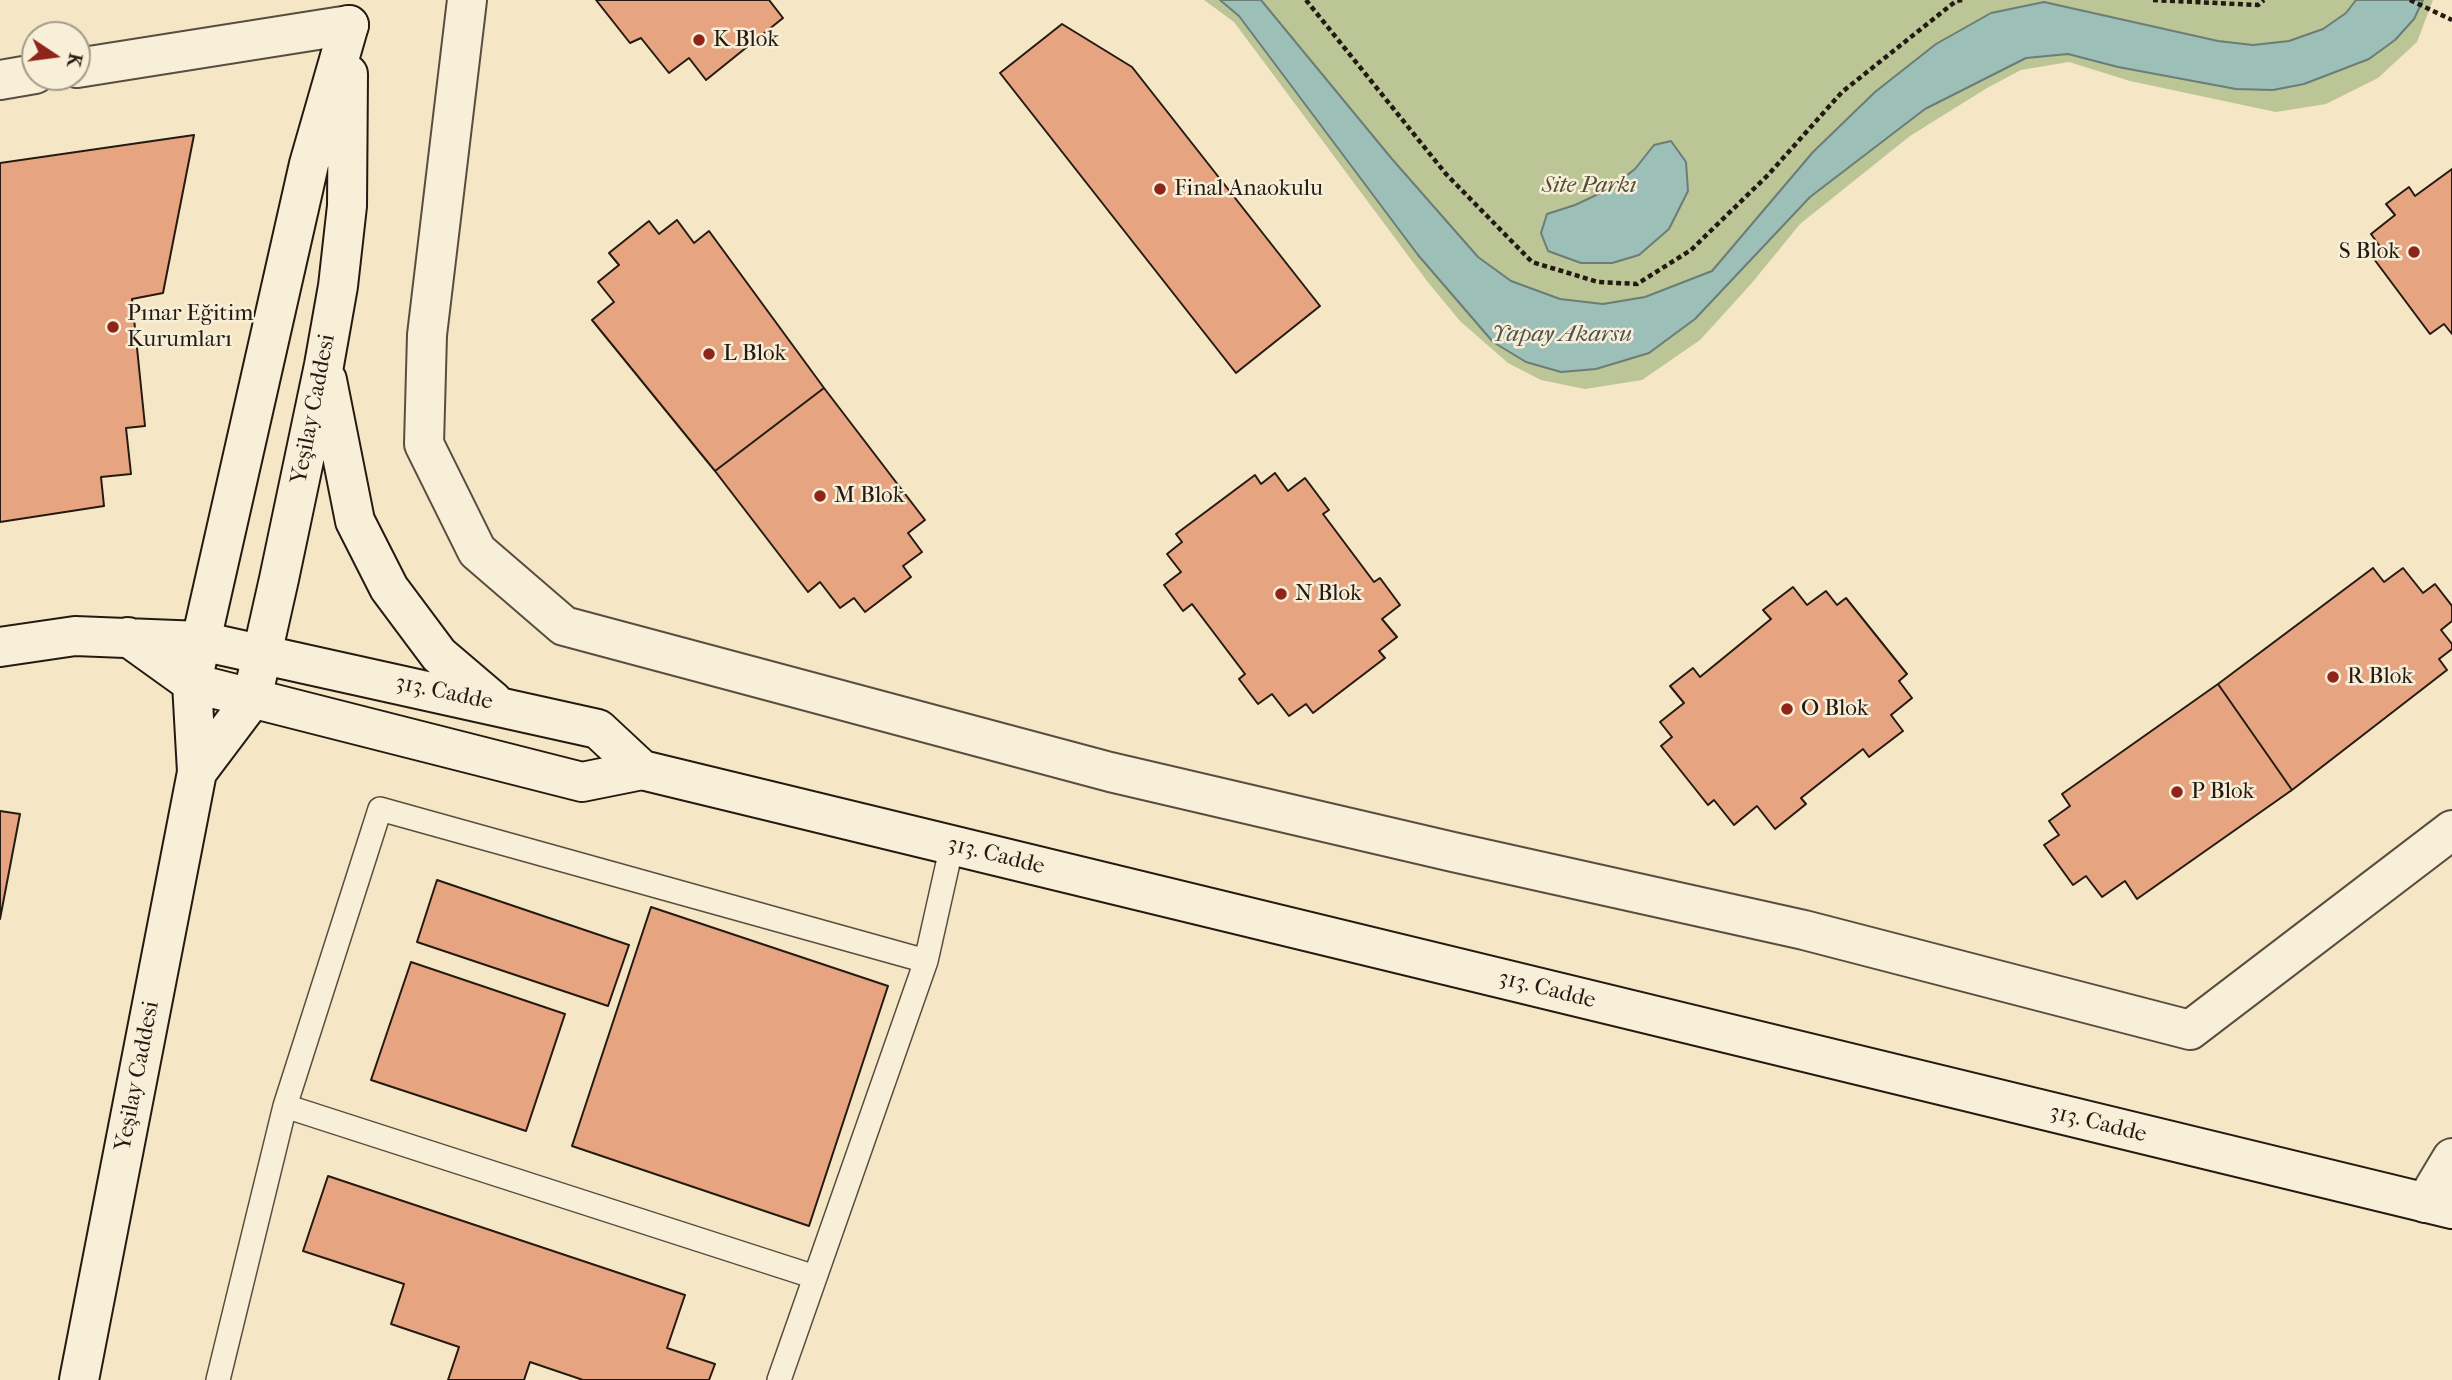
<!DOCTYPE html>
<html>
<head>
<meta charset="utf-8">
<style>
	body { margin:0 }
	#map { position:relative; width:2452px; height:1380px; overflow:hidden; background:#f5e6c5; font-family:"IM FELL French Canon",serif }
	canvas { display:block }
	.north { position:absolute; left:21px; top:21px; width:70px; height:70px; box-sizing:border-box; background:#f8efd9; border:2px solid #a49a89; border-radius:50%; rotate:103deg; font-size:19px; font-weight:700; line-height:28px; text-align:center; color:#251a12 }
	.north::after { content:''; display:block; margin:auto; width:24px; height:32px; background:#8f2418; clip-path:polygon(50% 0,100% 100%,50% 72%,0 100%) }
</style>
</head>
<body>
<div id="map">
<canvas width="2452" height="1380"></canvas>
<div class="north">K</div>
</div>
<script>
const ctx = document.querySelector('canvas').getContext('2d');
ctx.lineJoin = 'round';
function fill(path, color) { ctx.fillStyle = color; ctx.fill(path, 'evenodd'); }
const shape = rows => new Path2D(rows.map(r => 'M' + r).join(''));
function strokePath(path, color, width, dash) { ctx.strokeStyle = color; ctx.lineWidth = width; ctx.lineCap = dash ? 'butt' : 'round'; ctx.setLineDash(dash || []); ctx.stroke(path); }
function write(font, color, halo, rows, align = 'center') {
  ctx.font = font + ' "IM FELL French Canon",serif'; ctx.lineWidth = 5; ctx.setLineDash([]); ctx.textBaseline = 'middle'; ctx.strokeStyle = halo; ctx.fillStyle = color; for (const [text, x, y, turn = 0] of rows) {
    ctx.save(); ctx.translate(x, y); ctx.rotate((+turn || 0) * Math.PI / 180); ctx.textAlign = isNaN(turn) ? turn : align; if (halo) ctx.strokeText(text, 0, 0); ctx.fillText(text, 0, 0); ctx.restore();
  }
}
fill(shape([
	[1204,0,2433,0,2417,42,2378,78,2326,104,2276,112,2130,81,2069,62,2021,70,1987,88,1910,136,1800,224,1751,284,1700,340,1642,380,1585,389,1541,380,1508,363,1460,321,1427,281,1234,22]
]), '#bbc596');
const water = shape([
	[1220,0,1261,0,1392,159,1478,257,1511,281,1560,299,1603,304,1645,297,1712,271,1813,152,1875,92,1936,44,1991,13,2044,2,2218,41,2253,45,2289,41,2323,29,2346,13,2356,0,2423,0,2414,19,2395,40,2369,59,2304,84,2273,90,2236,89,2118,67,2068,54,2026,58,1925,109,1810,197,1695,319,1649,353,1596,369,1561,372,1526,362,1493,342,1418,255,1239,16,1220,0],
	[1671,141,1686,162,1688,191,1669,229,1639,255,1612,263,1581,263,1548,251,1541,233,1547,214,1575,205,1609,189,1635,169,1654,145,1671,141]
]);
fill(water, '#9cbfb8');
strokePath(water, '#6c7d76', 2);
const building = shape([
	[596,0,769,0,783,18,706,80,689,58,669,73,641,38,630,43,596,0],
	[1062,24,1132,67,1320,306,1236,373,1000,73,1062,24],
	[194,135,163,293,132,299,145,426,126,428,131,474,101,477,104,506,0,522,0,163,194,135],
	[2452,169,2452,334,2444,324,2430,334,2371,255,2381,248,2371,234,2395,215,2386,204,2409,187,2415,196,2452,169],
	[677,220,694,243,709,231,824,388,715,471,592,320,614,302,598,282,619,265,609,253,649,221,659,234,677,220],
	[824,388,925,520,908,533,922,552,903,566,911,577,865,612,854,598,840,608,820,582,808,592,715,471,824,388],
	[1275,473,1288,491,1305,478,1329,510,1323,514,1374,582,1380,578,1400,605,1382,619,1397,637,1379,651,1385,658,1313,713,1306,704,1289,716,1272,694,1258,704,1239,679,1245,674,1192,604,1183,611,1164,585,1181,572,1167,554,1182,542,1176,534,1255,475,1261,484,1275,473],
	[2373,568,2384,582,2403,568,2423,593,2435,584,2452,606,2452,621,2441,630,2452,644,2452,649,2439,659,2447,670,2292,790,2218,684,2373,568],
	[1793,587,1807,605,1826,591,1837,605,1846,598,1907,674,1899,681,1912,698,1891,715,1903,731,1869,757,1863,749,1801,798,1806,804,1775,829,1757,806,1734,825,1714,800,1708,805,1661,746,1672,737,1660,722,1684,703,1670,686,1693,668,1700,677,1771,619,1763,610,1793,587],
	[2218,684,2292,790,2137,899,2125,881,2102,897,2086,876,2073,885,2044,845,2059,835,2049,821,2070,806,2062,794,2218,684],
	[0,811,20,814,0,919,0,811],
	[437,880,629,945,608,1006,417,942,437,880],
	[651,907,888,986,809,1226,572,1146,651,907],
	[411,962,565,1014,526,1131,371,1080,411,962],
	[328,1176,685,1295,667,1348,715,1364,709,1380,583,1380,530,1362,524,1380,448,1380,459,1347,391,1324,404,1284,303,1251,328,1176]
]);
fill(building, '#e6a481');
strokePath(building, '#251a12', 2);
const service = shape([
	[285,1106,815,1277],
	[218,1380,285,1106,380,809,926,961],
	[779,1380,926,961,952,845]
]);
const minor = shape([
	[467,0,427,335,424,444,477,551,564,626,1110,772,1453,852,1804,930,2190,1030,2452,830],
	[77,68,349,25],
	[0,80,35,74],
	[2425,1203,2452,1158]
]);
const secondary = shape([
	[327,380,355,521,389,588,439,655,493,701],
	[128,637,192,683,582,782,642,770,2452,1209],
	[0,647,75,636,201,641,598,729,642,770],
	[197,772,252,699,279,579,324,365,338,286,347,206,348,74],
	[79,1380,197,772,192,683,201,641,309,164,349,25]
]);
strokePath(service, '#594d3f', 26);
strokePath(minor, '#594d3f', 42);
strokePath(secondary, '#251a12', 42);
strokePath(shape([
	[1306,0,1446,174,1532,262,1598,282,1637,284,1691,250,1768,175,1842,92,1956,1,1963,0],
	[2153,0,2258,5,2264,0],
	[2410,0,2452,20]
]), '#251a12', 4.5, [5, 3.5]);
strokePath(service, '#f8efd9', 23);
strokePath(minor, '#f8efd9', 38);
strokePath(secondary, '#f8efd9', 38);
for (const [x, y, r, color] of [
	[699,40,7,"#8f2418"],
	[1160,189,7,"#8f2418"],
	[2414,252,7,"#8f2418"],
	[113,327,7,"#8f2418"],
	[709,354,7,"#8f2418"],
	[820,496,7,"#8f2418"],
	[1281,594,7,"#8f2418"],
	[2333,677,7,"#8f2418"],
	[1787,709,7,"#8f2418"],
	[2177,792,7,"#8f2418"]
]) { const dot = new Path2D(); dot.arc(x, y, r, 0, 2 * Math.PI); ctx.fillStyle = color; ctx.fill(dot); strokePath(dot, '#f8efd9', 2.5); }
write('23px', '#251a12', '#f8efd9', [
	["K Blok",713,40],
	["Final Anaokulu",1174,189],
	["S Blok",2400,252,"right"],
	["Pınar Eğitim",127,314],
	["Kurumları",127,340],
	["L Blok",723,354],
	["M Blok",834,496],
	["N Blok",1295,594],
	["R Blok",2347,677],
	["O Blok",1801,709],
	["P Blok",2191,792]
], 'left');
write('italic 23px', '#524d3a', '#f8efd9', [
	["Site Parkı",1589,186]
]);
write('23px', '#251a12', '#f8efd9', [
	["Yeşilay Caddesi",314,409,-79],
	["313. Cadde",444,693,12],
	["313. Cadde",996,856,14],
	["313. Cadde",1547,990,14],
	["Yeşilay Caddesi",138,1076,-79],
	["313. Cadde",2098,1124,14]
]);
write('italic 24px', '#4f544c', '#f8efd9', [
	["Yapay Akarsu",1562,335]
]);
</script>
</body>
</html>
